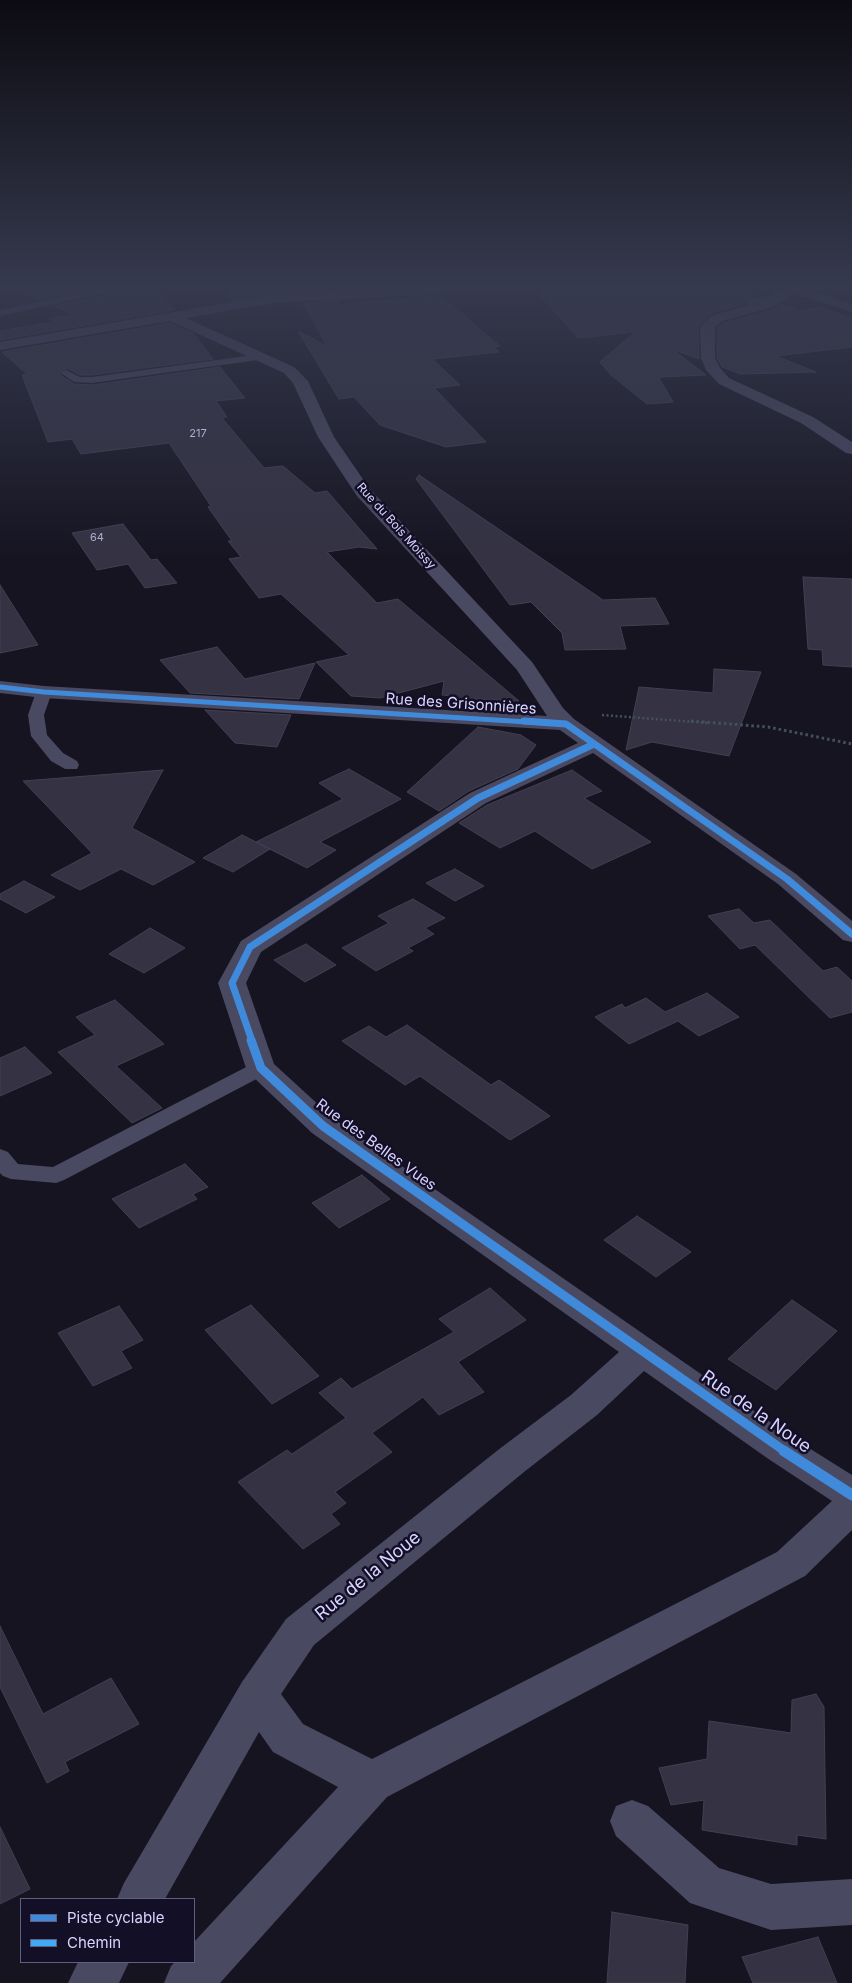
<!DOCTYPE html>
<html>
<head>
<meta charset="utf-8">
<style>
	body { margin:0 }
	#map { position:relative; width:852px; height:1983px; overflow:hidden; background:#161421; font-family:Inter,sans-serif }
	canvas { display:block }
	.legend { position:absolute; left:20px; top:1898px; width:175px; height:65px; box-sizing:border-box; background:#130f26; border:1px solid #625e7d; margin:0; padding:6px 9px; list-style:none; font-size:15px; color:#d9d4ff }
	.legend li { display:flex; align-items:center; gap:10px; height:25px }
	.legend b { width:25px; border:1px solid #625e7d }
</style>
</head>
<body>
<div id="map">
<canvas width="852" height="1983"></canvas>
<ul class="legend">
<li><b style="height:6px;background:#408adc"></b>Piste cyclable</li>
<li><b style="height:6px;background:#3fa9f5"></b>Chemin</li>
</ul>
</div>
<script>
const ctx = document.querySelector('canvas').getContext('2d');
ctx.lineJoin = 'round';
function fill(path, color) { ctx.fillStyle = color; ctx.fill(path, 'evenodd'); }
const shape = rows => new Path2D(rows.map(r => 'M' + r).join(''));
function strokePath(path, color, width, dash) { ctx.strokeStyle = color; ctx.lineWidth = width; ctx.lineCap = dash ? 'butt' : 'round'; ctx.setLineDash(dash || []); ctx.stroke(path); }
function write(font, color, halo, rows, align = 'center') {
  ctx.font = font + ' Inter,sans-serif'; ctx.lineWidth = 5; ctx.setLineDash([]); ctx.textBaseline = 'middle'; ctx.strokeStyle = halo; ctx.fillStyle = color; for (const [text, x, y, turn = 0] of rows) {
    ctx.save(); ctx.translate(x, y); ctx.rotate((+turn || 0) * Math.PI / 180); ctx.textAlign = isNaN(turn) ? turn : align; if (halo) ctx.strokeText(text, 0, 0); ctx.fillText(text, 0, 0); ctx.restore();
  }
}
fill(shape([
	[229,286,404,286,405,287,327,291,232,302,226,295,233,287]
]), '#132c2d');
const building = shape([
	[6,286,105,286,39,300,6,286],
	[108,286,155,286,175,310,0,340,0,331,54,322,49,319,74,315,54,306,110,294,114,290,108,286],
	[579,286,695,286,694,287,707,292,737,286,760,295,748,297,744,301,745,304,712,313,703,321,698,329,699,359,672,349,706,375,660,377,659,378,673,402,647,404,611,375,600,362,635,332,578,338,538,293,579,286],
	[440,295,500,346,494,347,499,352,432,359,460,385,434,388,486,442,446,447,380,425,354,397,339,399,298,331,327,346,303,303,337,301,339,305,440,295],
	[782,304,800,311,821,307,852,319,852,347,776,356,816,372,740,374,722,367,717,358,717,328,724,323,770,310,782,304],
	[170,323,194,334,213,359,92,375,80,375,67,368,59,374,74,384,92,385,220,367,245,398,216,401,227,417,222,418,264,468,283,466,315,493,327,491,377,549,359,547,327,552,377,603,398,599,519,701,453,698,454,696,442,695,444,681,380,698,351,696,316,662,349,655,281,594,259,598,229,559,241,557,228,541,232,541,208,507,211,506,169,443,81,454,72,439,48,442,22,375,27,374,2,352,170,323],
	[419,475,603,600,655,598,669,624,620,626,626,649,565,650,562,633,531,602,510,605,416,479,419,475],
	[123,524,151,560,157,559,177,583,145,588,128,564,97,570,72,533,123,524],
	[803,577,852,579,852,667,823,665,822,650,808,649,803,577],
	[0,585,38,645,0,653,0,585],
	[217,647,245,679,315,663,299,699,190,693,160,660,217,647],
	[714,669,761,672,729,756,652,742,626,750,639,687,713,693,714,669],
	[205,710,291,715,277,747,235,743,205,710],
	[478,727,521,735,536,745,518,769,469,791,439,811,407,792,478,727],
	[349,769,401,799,320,842,336,850,307,868,256,842,343,799,319,783,349,769],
	[163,770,132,828,195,862,153,885,121,869,80,890,51,875,92,853,23,781,163,770],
	[572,770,602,791,584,798,651,842,592,869,535,831,500,848,459,823,487,805,572,770],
	[242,835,270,849,233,872,203,858,242,835],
	[455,869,484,886,455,901,426,883,455,869],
	[24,881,55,897,26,913,0,899,0,894,24,881],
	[413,899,445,918,425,928,434,934,408,948,413,951,376,971,342,948,389,923,378,916,413,899],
	[739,909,754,923,770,920,823,971,837,967,852,981,852,1012,830,1018,755,945,740,949,708,916,739,909],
	[150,928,185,948,144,973,109,954,150,928],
	[306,944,336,965,305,982,274,960,306,944],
	[707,993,739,1017,699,1036,678,1021,629,1044,595,1017,622,1004,625,1008,646,998,665,1012,707,993],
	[115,1000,164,1044,116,1066,162,1108,132,1123,58,1052,95,1035,76,1017,115,1000],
	[407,1025,491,1085,499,1080,550,1116,510,1140,420,1076,405,1085,342,1041,369,1026,386,1037,407,1025],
	[25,1047,52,1073,0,1096,0,1058,25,1047],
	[185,1164,208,1187,193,1194,197,1199,139,1228,112,1199,185,1164],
	[362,1175,390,1199,339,1228,312,1203,362,1175],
	[637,1216,691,1252,656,1277,604,1240,637,1216],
	[490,1288,526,1320,458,1362,484,1392,439,1415,423,1397,372,1433,392,1452,335,1492,346,1503,331,1514,340,1524,303,1549,238,1482,287,1450,292,1454,346,1418,319,1393,341,1378,352,1389,454,1332,439,1319,490,1288],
	[792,1300,837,1331,776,1390,728,1359,792,1300],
	[251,1305,319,1376,272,1404,205,1330,251,1305],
	[119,1306,143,1340,121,1351,132,1368,93,1386,58,1333,119,1306],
	[0,1626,43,1714,111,1678,139,1724,65,1762,69,1771,47,1783,0,1687,0,1626],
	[816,1694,824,1707,826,1839,797,1835,797,1845,702,1830,704,1800,671,1805,659,1768,707,1759,709,1721,791,1733,792,1700,816,1694],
	[0,1827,30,1889,0,1904,0,1827],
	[612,1912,688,1925,685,1983,607,1983,612,1912],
	[818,1937,837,1983,753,1983,742,1957,818,1937]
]);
fill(building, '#343243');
strokePath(building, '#433f54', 1);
strokePath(shape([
	[602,715,708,723]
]), '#44505f', 2.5, [2, 2.5]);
strokePath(shape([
	[691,721,768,727,852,744]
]), '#44505f', 3, [2.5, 3]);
fill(shape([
	[107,287,112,290,110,292,0,316,0,310,107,287],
	[261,354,266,357,265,359,92,383,74,382,61,373,66,370,80,377,92,377,261,354],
	[44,687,50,689,52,692,44,715,47,735,63,753,77,761,79,765,77,769,65,769,51,761,31,736,28,715,36,692,38,689,44,687],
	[261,1061,268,1063,272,1068,268,1073,64,1180,56,1183,11,1179,3,1176,0,1173,0,1149,8,1152,18,1164,53,1167,254,1063,261,1061]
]), '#4a4962');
fill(shape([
	[432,286,462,286,455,290,423,295,273,303,186,318,294,367,308,381,334,437,369,488,532,662,563,708,574,719,796,874,852,921,852,942,843,940,778,884,593,753,486,803,261,952,246,983,274,1064,334,1119,793,1438,852,1475,852,1530,805,1576,387,1797,220,1983,164,1983,171,1966,175,1962,194,1962,194,1942,338,1787,273,1752,259,1732,165,1899,117,1899,124,1883,242,1682,286,1619,498,1450,571,1395,619,1352,312,1133,251,1075,246,1068,218,983,241,941,470,793,578,743,560,730,44,698,0,693,0,681,44,686,547,716,517,670,357,496,318,437,293,383,284,373,170,321,0,350,0,342,273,295,432,286],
	[644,1371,767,1458,832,1501,777,1552,372,1759,303,1724,281,1694,314,1645,524,1472,597,1415,644,1371],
	[789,286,799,286,852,304,852,312,796,294,769,308,723,321,715,327,715,358,720,368,729,378,813,417,852,442,852,454,846,453,801,423,719,384,706,370,701,358,700,329,704,322,713,315,749,305,746,302,748,299,769,296,783,291,789,286],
	[632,1800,648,1806,719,1868,771,1884,852,1879,852,1925,771,1930,690,1903,616,1836,610,1821,616,1806,632,1800],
	[78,1962,129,1962,119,1983,68,1983,78,1962]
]), '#4a4962');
strokePath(shape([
	[806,291,821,286]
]), '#3fa9f5', 3, [7, 3]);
strokePath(shape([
	[0,687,44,692,544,723]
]), '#408adc', 5);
strokePath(shape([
	[524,721,566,724,787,879,852,934],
	[252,1041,232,983,250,947,478,798,592,745]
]), '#408adc', 7);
strokePath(shape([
	[251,1040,261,1068,323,1126,786,1452]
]), '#408adc', 9);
strokePath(shape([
	[784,1451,852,1495]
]), '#408adc', 11);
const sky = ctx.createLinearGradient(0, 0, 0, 563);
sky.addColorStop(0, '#0c0b12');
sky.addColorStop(0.51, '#363a4e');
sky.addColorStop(1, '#363a4e00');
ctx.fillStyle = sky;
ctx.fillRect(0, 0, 852, 563);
write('11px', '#b0acd0', null, [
	["217",198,434],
	["64",97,538]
]);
write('12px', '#d9d4ff', '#130f26', [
	["Rue du Bois Moissy",396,526,48]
]);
write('15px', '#d9d4ff', '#130f26', [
	["Rue des Grisonnières",461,704,4],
	["Rue des Belles Vues",376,1145,36]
]);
write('18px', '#d9d4ff', '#130f26', [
	["Rue de la Noue",756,1412,35],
	["Rue de la Noue",368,1576,-39]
]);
</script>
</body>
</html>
